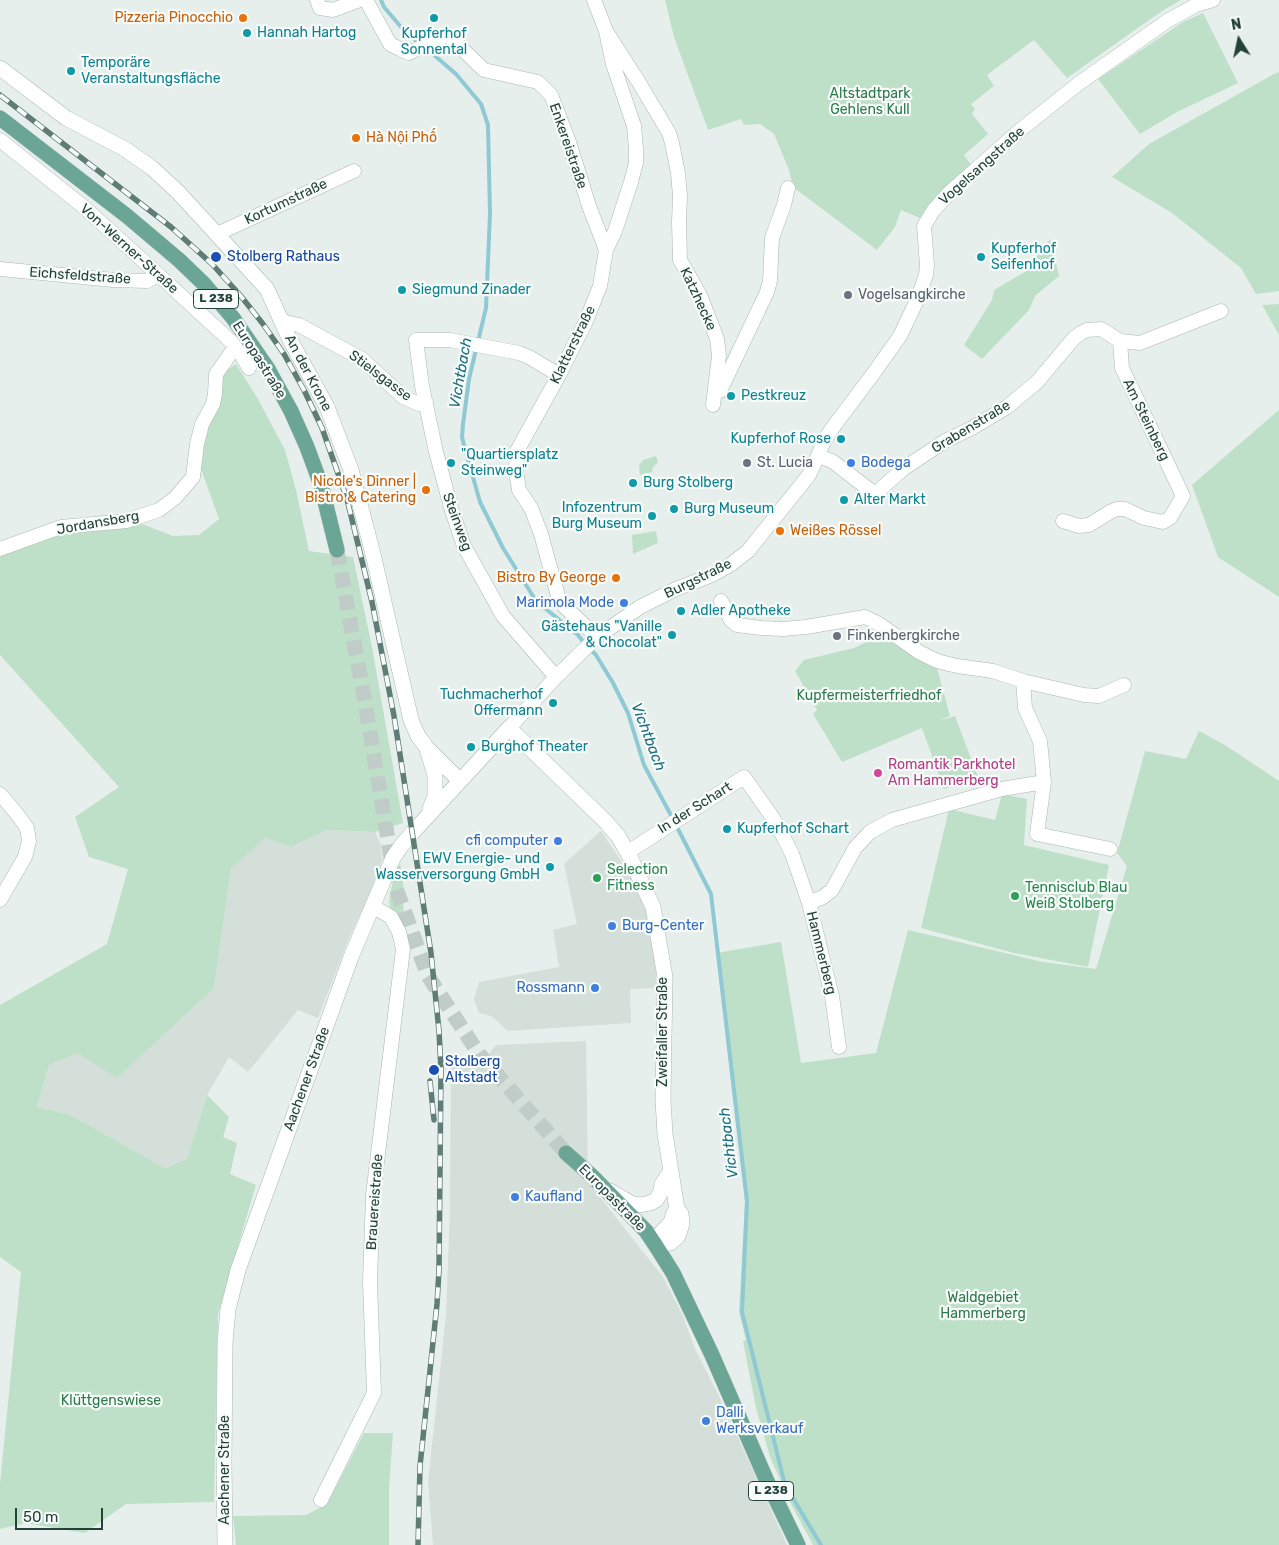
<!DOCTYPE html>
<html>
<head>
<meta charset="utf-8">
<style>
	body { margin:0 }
	#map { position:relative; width:1279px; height:1545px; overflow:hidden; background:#e6efeb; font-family:Rubik,sans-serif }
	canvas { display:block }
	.north { position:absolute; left:1214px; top:15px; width:50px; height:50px; -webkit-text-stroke:4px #f7fbf9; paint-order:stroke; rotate:350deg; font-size:14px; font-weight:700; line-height:20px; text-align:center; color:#24423a }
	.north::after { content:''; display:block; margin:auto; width:18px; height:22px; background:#24423a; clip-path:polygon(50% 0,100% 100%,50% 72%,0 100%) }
	.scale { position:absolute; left:15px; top:1508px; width:88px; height:22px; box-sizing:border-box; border:2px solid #24423a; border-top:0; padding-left:6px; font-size:15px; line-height:18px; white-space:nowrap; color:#24423a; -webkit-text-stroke:4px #f7fbf9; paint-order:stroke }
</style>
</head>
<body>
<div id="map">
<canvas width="1279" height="1545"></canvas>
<div class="north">N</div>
<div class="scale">50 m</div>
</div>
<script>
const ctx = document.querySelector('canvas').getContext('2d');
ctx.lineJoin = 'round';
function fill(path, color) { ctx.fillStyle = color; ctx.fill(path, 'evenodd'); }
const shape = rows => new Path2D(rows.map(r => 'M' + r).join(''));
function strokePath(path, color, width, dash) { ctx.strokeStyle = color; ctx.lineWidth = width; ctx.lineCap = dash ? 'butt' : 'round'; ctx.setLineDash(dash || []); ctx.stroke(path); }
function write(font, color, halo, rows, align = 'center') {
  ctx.font = font + ' Rubik,sans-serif'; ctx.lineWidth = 4.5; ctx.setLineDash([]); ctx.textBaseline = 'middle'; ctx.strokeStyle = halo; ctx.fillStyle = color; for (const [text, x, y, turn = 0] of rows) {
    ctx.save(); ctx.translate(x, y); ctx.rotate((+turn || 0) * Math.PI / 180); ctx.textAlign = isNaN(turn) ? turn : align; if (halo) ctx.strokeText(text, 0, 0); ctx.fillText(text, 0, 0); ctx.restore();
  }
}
fill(shape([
	[327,830,375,832,381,845,382,861,367,900,349,938,318,1018,298,1010,248,1072,229,1057,207,1095,187,1159,165,1168,71,1115,37,1107,49,1065,78,1053,214,988,231,869,265,837,291,847],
	[601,831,637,885,648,915,654,945,657,988,630,989,631,1023,508,1031,491,1016,479,1013,474,1000,479,982,559,967,553,930,577,924,564,864],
	[586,1041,588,1182,663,1277,683,1316,695,1349,718,1394,787,1545,433,1545,428,1482,446,1315,450,1211,451,1057,478,1057,489,1054,496,1045]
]), '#d4dfda');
fill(shape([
	[665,0,1181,0,1162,11,1067,78,1034,40,987,75,994,86,971,104,975,109,972,114,988,134,964,155,971,165,948,185,926,209,920,218,901,210,895,227,877,250,793,187,789,170,774,134,760,124,744,125,741,119,708,130,674,37],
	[1203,13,1238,83,1177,112,1140,134,1098,79,1183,22],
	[1279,72,1279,291,1256,294,1241,268,1172,213,1112,177,1149,144,1274,74],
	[1050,239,1059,276,1035,296,1029,310,982,359,964,345,992,300,994,290,1025,272],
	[1279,304,1279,335,1262,305],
	[236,364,258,399,285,450,296,490,309,551,353,557,372,647,403,823,375,832,327,830,291,847,265,838,231,869,214,988,117,1078,78,1053,49,1065,37,1107,71,1115,165,1168,187,1159,207,1095,229,1117,223,1137,237,1143,230,1174,256,1185,218,1314,214,1502,126,1504,85,1533,25,1523,0,1529,0,1484,21,1272,0,1257,0,1005,107,944,128,869,89,857,75,817,119,787,0,655,0,552,62,530,137,522,173,536,199,535,219,519,201,469,202,444,221,374],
	[1279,410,1279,597,1218,557,1192,485],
	[656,456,658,462,653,467,652,472,640,475,639,465,643,460],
	[656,531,658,543,633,554,632,535],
	[884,633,937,668,950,716,939,721,955,716,978,777,944,789,922,728,842,762,813,714,817,710,795,671,804,660,854,648],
	[1199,731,1225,745,1279,781,1279,1545,813,1545,791,1504,770,1457,756,1408,743,1341,746,1340,739,1312,745,1202,716,953,781,942,801,1063,876,1053,908,930,1043,962,1096,969,1127,866,1117,853,1145,751,1186,759],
	[1002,794,1027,799,1024,845,1109,865,1088,967,1014,953,921,928,949,809,995,820],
	[400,864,403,881,404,931,390,907,389,902,392,885],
	[364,1433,393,1433,389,1488,389,1545,236,1545,233,1516,306,1515,327,1504]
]), '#bfe0c8');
strokePath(shape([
	[381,0,384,7,401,27,421,45],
	[427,49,456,74,481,104,488,125,490,214,486,308,469,379,463,424,462,437,465,449,480,502,503,548,536,601,578,635,585,644],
	[590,649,596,655,613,683,628,713,644,765,673,819],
	[676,825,711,894,747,1201,742,1312,785,1485,821,1545]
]), '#8ec9d4', 4);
strokePath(shape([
	[337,550,365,702,396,888,428,976,479,1054,566,1153]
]), '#bfccc8', 15, [15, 8]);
const minor = shape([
	[317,0,320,8,333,10,360,0],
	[366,0,390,44,400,49,409,53,445,36,450,37,484,70,538,82,551,95,569,142,589,206,606,250],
	[594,0,606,31,638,81,669,133,672,143,678,173,680,196,679,222,680,260,700,295,717,339,719,356,713,405],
	[0,140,85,208,140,258,236,346,249,368],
	[217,234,354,171],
	[0,269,113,280,147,281,158,275],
	[281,321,299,325,362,359,403,397,419,404,426,403],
	[720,391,767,292,770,281,772,238,784,205,788,188],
	[818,456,832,461,875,494,903,469,945,441,972,428,1007,407,1037,382,1074,338,1081,333,1087,330,1101,329,1120,341,1140,343,1221,311],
	[1063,521,1079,526,1089,525,1110,512,1117,509,1125,509,1144,518,1163,522,1170,518,1183,496,1122,368,1120,341],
	[0,549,61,527,126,521,159,510,175,498,193,477,197,444,202,424,213,404,215,394,216,374,236,346],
	[721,601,731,620,737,625,761,628,783,629,806,627,865,617,879,624,919,652,937,661,957,666,993,671,1023,681,1084,695,1099,696,1124,685],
	[597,637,565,607,558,596,541,534,531,508,519,490,516,471,517,451,559,375,586,321,600,286,606,250,615,231,631,182,636,163,636,148,634,126,613,64,606,31],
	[556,677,503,616,464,546,452,511,436,452,422,386,416,340,450,340,519,353,529,357,559,375],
	[1023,681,1025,708,1040,741,1044,782,1037,834,1110,849],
	[509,728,556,677,597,637,640,607,676,589,712,575,730,565,748,551,809,475,818,456,823,443,831,430,873,374,900,336,918,298,926,275,927,265,924,226,933,211,949,193,1019,131,1078,84,1167,21,1196,5,1213,0],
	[0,794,17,814,27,828,29,841,25,857,0,900],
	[628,852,744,777,773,818,781,832,792,854,809,903,832,996,839,1047],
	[809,903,823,897,832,890,855,848,870,832,892,820,1002,789,1044,782],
	[321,1500,374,1393,370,1282,373,1195,403,949,399,932,391,917,372,906]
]);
const tertiary = shape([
	[0,68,66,118,125,149,152,168,178,192,267,289,289,338,327,407,351,470,373,554,411,720,418,736,427,748,459,780],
	[427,749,435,775,435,796,430,809],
	[610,1191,632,1204,640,1205,650,1203,656,1200,661,1192,662,1184,671,1171],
	[656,1246,661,1233,672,1221,673,1215,677,1209],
	[225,1545,224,1462,225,1343,228,1309,238,1270,351,957,393,858,401,846,413,832,509,728,605,821,618,836,629,855,653,907,665,977,663,1100,665,1134,677,1209,681,1214,682,1224,678,1236,670,1243,656,1246]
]);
const primary = shape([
	[0,118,127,216,179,260,204,284,233,318,268,369,291,411,307,447,321,485,337,550],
	[566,1153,592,1176,646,1231,656,1246,673,1273,712,1355,766,1479,798,1545]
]);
strokePath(minor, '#a8b8b2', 15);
strokePath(tertiary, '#a8b8b2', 16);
strokePath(primary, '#c2cac8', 16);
strokePath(minor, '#fff', 14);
strokePath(tertiary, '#fff', 15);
strokePath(primary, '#6aa596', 15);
const rail = shape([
	[0,95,171,227,212,264,240,295,263,324,284,354,304,390,322,428,347,499,372,602,394,716,431,953,439,1031,441,1069,439,1270,437,1304,420,1466,418,1545],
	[430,1081,434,1120]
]);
strokePath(rail, '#5f7d75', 5.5);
strokePath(rail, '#f7fbf9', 4, [11]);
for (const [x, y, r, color] of [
	[243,18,5,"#e8710a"],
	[434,18,5,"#0f9aa8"],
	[247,33,5,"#0f9aa8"],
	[71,71,5,"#0f9aa8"],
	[356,138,5,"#e8710a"],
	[216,257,6,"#1a4fb4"],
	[981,257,5,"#0f9aa8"],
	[402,290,5,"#0f9aa8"],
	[848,295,5,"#6b7280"],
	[731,396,5,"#0f9aa8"],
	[841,439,5,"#0f9aa8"],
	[451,463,5,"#0f9aa8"],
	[747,463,5,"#6b7280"],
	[851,463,5,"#3f7fe0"],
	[633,483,5,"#0f9aa8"],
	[426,490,5,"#e8710a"],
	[844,500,5,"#0f9aa8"],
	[674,509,5,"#0f9aa8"],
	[652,516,5,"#0f9aa8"],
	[780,531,5,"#e8710a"],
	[616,578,5,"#e8710a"],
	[624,603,5,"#3f7fe0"],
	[681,611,5,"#0f9aa8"],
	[672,635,5,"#0f9aa8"],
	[837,636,5,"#6b7280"],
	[553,703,5,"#0f9aa8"],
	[471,747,5,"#0f9aa8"],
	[878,773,5,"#d1479c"],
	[727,829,5,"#0f9aa8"],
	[558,841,5,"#3f7fe0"],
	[550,867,5,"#0f9aa8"],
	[597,878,5,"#2e9e5b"],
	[1015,896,5,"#2e9e5b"],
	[612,926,5,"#3f7fe0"],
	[595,988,5,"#3f7fe0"],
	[434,1070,6,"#1a4fb4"],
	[515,1197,5,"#3f7fe0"],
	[706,1421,5,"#3f7fe0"]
]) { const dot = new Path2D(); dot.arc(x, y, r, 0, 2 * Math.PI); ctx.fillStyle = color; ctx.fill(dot); strokePath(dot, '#f7fbf9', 2); }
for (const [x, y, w] of [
	[216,299,45],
	[771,1491,45]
]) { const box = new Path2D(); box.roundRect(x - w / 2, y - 9.5, w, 19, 4); ctx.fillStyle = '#f7fbf9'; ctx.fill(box); strokePath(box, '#24423a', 1); }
write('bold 12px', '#24423a', null, [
	["L 238",216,299],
	["L 238",771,1491]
]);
write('14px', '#c56008', '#f7fbf9', [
	["Pizzeria Pinocchio",233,18],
	["Hà Nội Phố",366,138,"left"],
	["Nicole's Dinner |",416,482],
	["Bistro & Catering",416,498],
	["Weißes Rössel",790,531,"left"],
	["Bistro By George",606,578]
], 'right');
write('14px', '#0d838f', '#f7fbf9', [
	["Hannah Hartog",257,33],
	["Kupferhof",434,34,"center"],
	["Sonnental",434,50,"center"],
	["Temporäre",81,63],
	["Veranstaltungsfläche",81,79],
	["Kupferhof",991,249],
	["Seifenhof",991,265],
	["Siegmund Zinader",412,290],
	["Pestkreuz",741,396],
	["Kupferhof Rose",831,439,"right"],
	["\"Quartiersplatz",461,455],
	["Steinweg\"",461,471],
	["Burg Stolberg",643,483],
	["Alter Markt",854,500],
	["Infozentrum",642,508,"right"],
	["Burg Museum",642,524,"right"],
	["Burg Museum",684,509],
	["Adler Apotheke",691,611],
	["Gästehaus \"Vanille",662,627,"right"],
	["& Chocolat\"",662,643,"right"],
	["Tuchmacherhof",543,695,"right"],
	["Offermann",543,711,"right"],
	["Burghof Theater",481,747],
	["Kupferhof Schart",737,829],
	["EWV Energie- und",540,859,"right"],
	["Wasserversorgung GmbH",540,875,"right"]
], 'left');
write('14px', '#2d7a4b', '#f7fbf9', [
	["Altstadtpark",870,94],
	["Gehlens Kull",870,110],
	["Kupfermeisterfriedhof",869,696],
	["Waldgebiet",983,1298],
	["Hammerberg",983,1314],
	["Klüttgenswiese",111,1401]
]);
write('14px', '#24423a', '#f7fbf9', [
	["Enkereistraße",568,146,71],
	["Vogelsangstraße",982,166,-42],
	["Kortumstraße",286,202,-25],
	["Von-Werner-Straße",129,249,42],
	["Eichsfeldstraße",80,276,4],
	["Katzhecke",698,299,65],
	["Klatterstraße",573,345,-64],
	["Europastraße",259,360,58],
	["An der Krone",308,373,62],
	["Stielsgasse",380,376,37],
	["Am Steinberg",1146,420,64],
	["Grabenstraße",971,427,-31],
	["Steinweg",457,522,70],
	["Jordansberg",98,523,-10],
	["Burgstraße",698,579,-26],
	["In der Schart",695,808,-32],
	["Hammerberg",821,953,76],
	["Zweifaller Straße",663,1032,-90],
	["Aachener Straße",307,1079,-70],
	["Europastraße",612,1198,45],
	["Brauereistraße",375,1202,-86],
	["Aachener Straße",225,1470,-90]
]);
write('14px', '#164399', '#f7fbf9', [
	["Stolberg Rathaus",227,257],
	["Stolberg",445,1062],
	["Altstadt",445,1078]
], 'left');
write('14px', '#5b616d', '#f7fbf9', [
	["Vogelsangkirche",858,295],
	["St. Lucia",757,463],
	["Finkenbergkirche",847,636]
], 'left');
write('14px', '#366cbe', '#f7fbf9', [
	["Bodega",861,463],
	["Marimola Mode",614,603,"right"],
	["cfi computer",548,841,"right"],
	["Burg-Center",622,926],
	["Rossmann",585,988,"right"],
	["Kaufland",525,1197],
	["Dalli",716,1413],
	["Werksverkauf",716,1429]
], 'left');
write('14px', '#b23c85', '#f7fbf9', [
	["Romantik Parkhotel",888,765],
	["Am Hammerberg",888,781]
], 'left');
write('14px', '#27864d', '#f7fbf9', [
	["Selection",607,870],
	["Fitness",607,886],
	["Tennisclub Blau",1025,888],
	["Weiß Stolberg",1025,904]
], 'left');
write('italic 15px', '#1c6f80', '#f7fbf9', [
	["Vichtbach",461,373,-80],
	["Vichtbach",648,737,69],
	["Vichtbach",729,1143,-97]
]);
</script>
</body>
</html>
